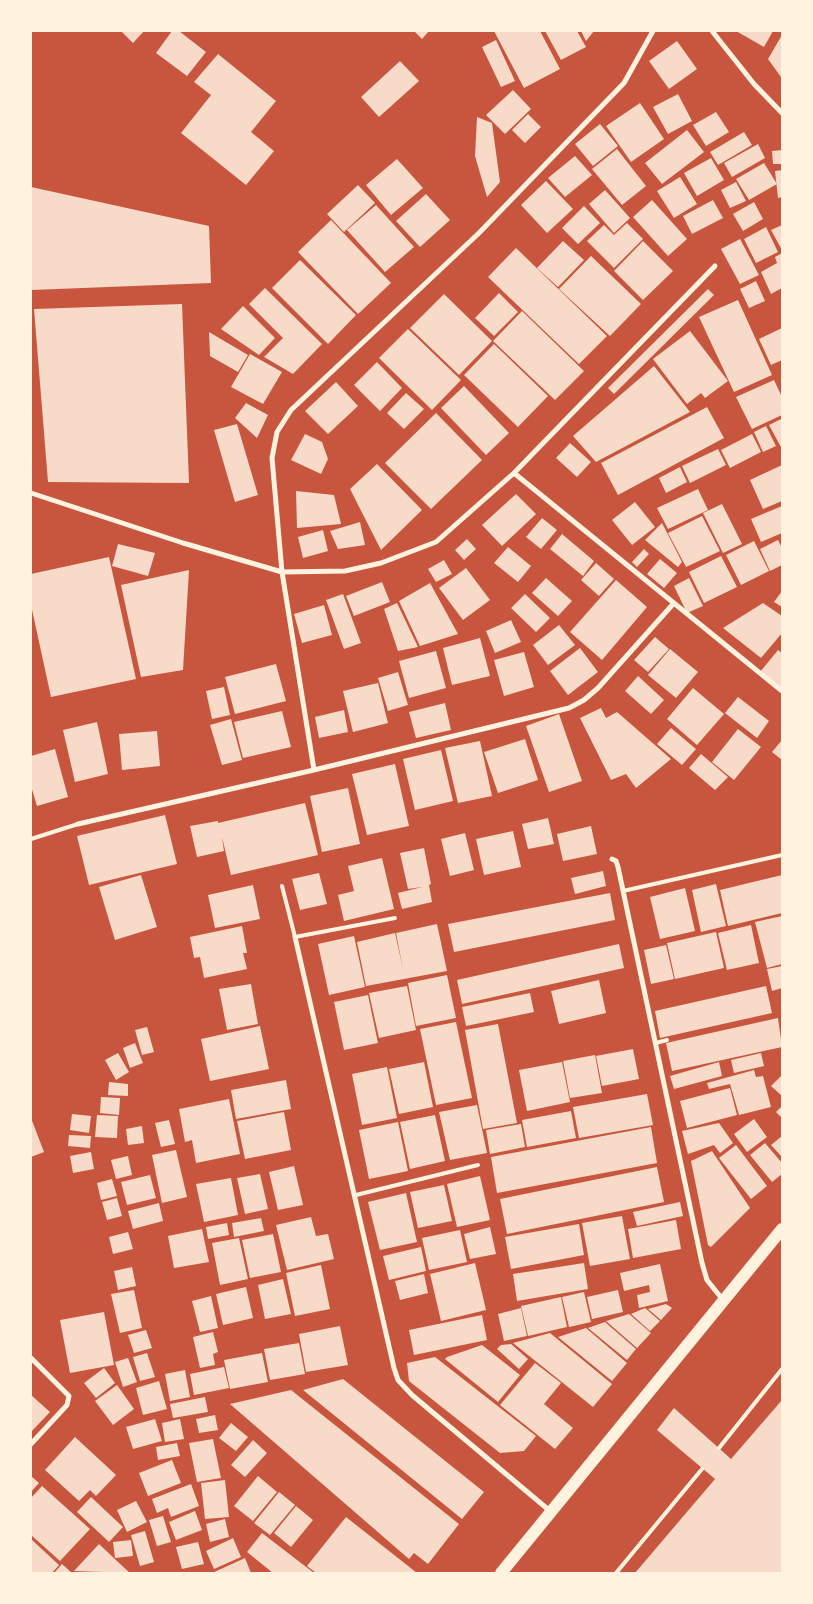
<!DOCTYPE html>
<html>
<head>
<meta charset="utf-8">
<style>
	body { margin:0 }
	#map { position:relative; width:813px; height:1604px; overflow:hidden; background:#c8553d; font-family:"Exo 2",sans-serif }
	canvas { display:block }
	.frame { position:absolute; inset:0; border:32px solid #fff3e0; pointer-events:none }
</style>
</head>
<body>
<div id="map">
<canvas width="813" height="1604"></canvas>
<div class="frame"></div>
</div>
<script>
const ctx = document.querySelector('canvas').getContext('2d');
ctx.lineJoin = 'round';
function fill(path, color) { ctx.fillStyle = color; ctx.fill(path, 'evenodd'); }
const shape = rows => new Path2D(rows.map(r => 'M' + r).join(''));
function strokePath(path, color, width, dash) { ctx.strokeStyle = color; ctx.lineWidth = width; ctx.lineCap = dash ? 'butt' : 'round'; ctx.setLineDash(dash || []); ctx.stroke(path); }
fill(shape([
	[121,31,144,31,133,43],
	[172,31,179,31,206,52,187,76,156,53],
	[414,31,429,31,422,39],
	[494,31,540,31,560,69,524,88],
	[545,31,577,31,586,47,561,60],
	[581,31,594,31,586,41],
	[736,31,773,31,764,47],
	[782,35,782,75,781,77,768,59],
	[496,40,515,81,501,87,482,47],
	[677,41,697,69,669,89,649,61],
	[218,54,276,101,251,132,274,151,246,185,181,133,211,95,194,82],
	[400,61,419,81,379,117,361,97],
	[513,90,531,109,505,134,486,115],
	[678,94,692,121,668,134,653,107],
	[640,103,664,139,631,162,606,126],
	[716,112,729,132,706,146,693,125],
	[528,114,541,127,525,143,512,130],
	[477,117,492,123,500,182,487,197,475,156],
	[600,124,618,146,593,166,575,144],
	[687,130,704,152,662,184,645,163],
	[744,132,752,145,718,165,710,152],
	[758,144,765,158,732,177,724,163],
	[617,149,646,186,622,205,592,169],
	[782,150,782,164,773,164,772,151],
	[575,156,592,175,565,197,548,178],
	[711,158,724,180,697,196,684,173],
	[397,159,423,188,391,215,366,185],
	[764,163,777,184,749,200,736,179],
	[782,170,782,197,778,198,775,171],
	[680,177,697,204,674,218,657,191],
	[546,181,573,209,547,233,521,205],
	[736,182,746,201,730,208,721,190],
	[358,185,375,203,344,232,327,214],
	[31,187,209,226,211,283,31,290],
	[605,190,630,218,614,233,589,204],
	[426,194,450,220,420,247,396,221],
	[652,200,687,239,668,256,633,217],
	[713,200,723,218,692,234,683,216],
	[754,202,763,219,743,231,733,214],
	[376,205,414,247,385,272,347,230],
	[584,206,600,223,578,244,562,228],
	[331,220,391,283,358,314,298,252],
	[627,223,643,239,614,268,587,241,604,225,614,235],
	[782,225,782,250,771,230],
	[766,227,778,252,756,263,744,239],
	[740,239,759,275,740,284,721,249],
	[563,241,584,260,558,287,537,268],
	[643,241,673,271,643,300,614,271],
	[516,248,607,336,579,364,488,277],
	[782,253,782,288,771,294,761,272,777,263,775,257],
	[591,256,641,304,610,336,559,289],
	[300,260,356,315,328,344,272,288],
	[756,281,765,301,749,308,740,289],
	[265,288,322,344,293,374,264,357,283,338,249,304],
	[708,289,714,295,614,394,608,388],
	[499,293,518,312,494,336,475,318],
	[444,294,492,341,459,375,410,328],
	[738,300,772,375,734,392,699,317],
	[182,304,189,483,48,482,34,309],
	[243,306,275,338,259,355,221,329],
	[522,311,584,371,555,400,493,341],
	[782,328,782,360,771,365,759,339],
	[408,329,461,380,432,410,379,358],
	[690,331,728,381,705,398,701,393,687,404,653,359],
	[209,332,248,355,238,372,210,356],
	[494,344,548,396,518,427,464,375],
	[250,354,282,372,263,404,231,387],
	[377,362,402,388,380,411,354,385],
	[654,366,690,412,596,462,573,436],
	[774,380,782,397,782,415,752,429,736,397],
	[336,382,358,406,328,434,305,411],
	[464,386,509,433,486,455,441,408],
	[406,393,424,409,404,429,387,413],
	[246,403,268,415,257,438,235,418],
	[707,407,724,438,618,495,601,463],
	[436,413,482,460,431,509,385,463],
	[781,419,782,420,782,449,769,425],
	[237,424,258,495,235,502,214,430],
	[766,426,776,446,763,452,754,432],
	[305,434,322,442,328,459,321,474,291,460],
	[752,434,761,452,730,468,721,450],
	[570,443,591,462,577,477,556,458],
	[718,449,726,465,690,483,682,466],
	[377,464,422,510,381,550,350,489],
	[782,465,782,501,763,509,750,480],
	[680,467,687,482,666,493,659,478],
	[698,489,708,510,668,529,657,508],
	[296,491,334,495,341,524,297,528],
	[516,494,536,514,502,546,482,525],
	[635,502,655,527,632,545,612,520],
	[722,504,742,544,723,553,703,513],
	[782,506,782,533,761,542,751,519],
	[702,516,720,551,686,567,668,533],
	[542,518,557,530,541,549,526,537],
	[360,522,365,545,338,549,330,531],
	[662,523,682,562,678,567,645,540],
	[323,530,328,551,303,558,298,537],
	[562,534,594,561,583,576,550,549],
	[467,539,476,549,464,560,455,550],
	[778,540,782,548,782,565,770,571,760,549],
	[754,541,769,571,741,585,726,555],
	[118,544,155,553,148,576,112,566],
	[508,547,531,566,518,582,494,563],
	[644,549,649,554,637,567,632,562],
	[721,556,737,587,704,603,689,572],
	[109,557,136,679,51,697,31,605,31,574],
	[660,559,677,573,664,588,647,574],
	[444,560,452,574,436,582,428,569],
	[596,563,614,579,599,596,581,580],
	[466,568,490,600,463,620,439,588],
	[189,570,183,670,141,677,121,585],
	[546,578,572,601,558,616,532,593],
	[689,578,703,606,687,613,674,586],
	[616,580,647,607,602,660,570,632],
	[382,582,390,602,354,616,346,596],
	[430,583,458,634,420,646,399,601],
	[782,591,782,607,774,602],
	[343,594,361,643,344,649,326,600],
	[525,594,550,618,536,632,511,608],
	[397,603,418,647,398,651,384,609],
	[763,603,782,616,782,633,761,658,723,628],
	[324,605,332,635,302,643,294,614],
	[511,620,521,642,495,653,486,631],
	[559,625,575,645,548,665,533,645],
	[655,637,669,649,648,672,634,660],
	[480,638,490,676,452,685,443,648],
	[580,648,598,672,568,695,550,671],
	[670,649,698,672,676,698,648,675],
	[778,650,782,653,782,689,760,672],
	[436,651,446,688,409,698,399,661],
	[524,652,534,687,504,696,494,660],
	[276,664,286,701,235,714,225,677],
	[398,672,408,705,388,711,378,678],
	[638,676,664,700,651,714,625,691],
	[378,683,388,723,353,732,343,691],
	[224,687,230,715,212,719,206,691],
	[693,688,724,714,697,745,667,719],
	[738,697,769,721,757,738,725,713],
	[445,703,451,730,416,738,409,712],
	[601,708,606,718,617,712,671,759,636,788,626,774,611,780,580,718],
	[344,710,348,732,319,738,315,717],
	[282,711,291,747,243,758,234,722],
	[559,714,582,781,549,792,526,726],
	[231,719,242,760,222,765,210,725],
	[97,722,108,774,75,782,63,730],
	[671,728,696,749,682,765,657,744],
	[738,729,761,747,734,780,712,762],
	[157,731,160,766,122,770,119,734],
	[525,739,538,780,498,793,484,752],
	[782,740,782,760,772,752],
	[480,741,492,796,458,803,445,748],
	[55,749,68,797,37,806,31,786,31,756],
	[441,750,453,801,415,810,403,759],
	[701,754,728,777,715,790,689,768],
	[395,764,409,826,367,835,352,774],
	[348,788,360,844,322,852,310,796],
	[305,803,318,855,231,875,222,837,224,851,197,857,190,826,218,821,218,823],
	[165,815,177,864,89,885,77,836],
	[548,818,554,844,528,849,522,824],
	[591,826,597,854,563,861,557,834],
	[513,831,521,867,484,875,476,839],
	[465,833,474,870,450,876,441,839],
	[424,848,431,884,429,885,432,902,402,909,398,893,422,887,408,889,400,853],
	[382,858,394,909,344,921,338,895,354,891,348,866],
	[603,871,606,886,575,894,571,878],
	[319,873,327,904,300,910,292,879],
	[141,875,157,927,115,940,99,887],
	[782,875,782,913,728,926,720,890],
	[716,884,726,926,701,932,692,890],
	[253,885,260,919,215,928,208,895],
	[685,888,695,931,660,939,650,897],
	[610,893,615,920,454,952,448,924],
	[782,916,782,964,767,968,755,922],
	[437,924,447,971,366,986,357,942,395,933,403,969,396,933],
	[751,925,759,963,727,970,718,933],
	[242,926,247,953,243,953,247,969,204,978,200,957,194,958,190,937],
	[716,932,724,968,675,979,667,943],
	[354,936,365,987,329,995,318,944],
	[619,944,624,968,462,1004,457,980],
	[666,945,674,979,651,984,644,950],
	[782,966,782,988,772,991,767,969],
	[447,975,456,1018,416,1026,408,983],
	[599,980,606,1013,559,1024,551,991],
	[251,984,258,1024,227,1030,219,989],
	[407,986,416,1030,379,1038,369,993],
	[766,986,772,1013,660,1038,655,1011],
	[530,993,534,1012,466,1026,462,1007],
	[368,995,378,1043,344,1050,334,1002],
	[778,1018,782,1047,672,1071,666,1043],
	[456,1022,472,1098,436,1105,420,1029],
	[498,1024,517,1123,483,1129,465,1030],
	[260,1026,269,1069,210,1081,201,1039],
	[147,1027,154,1052,142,1055,135,1030],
	[135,1043,143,1063,130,1068,123,1048],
	[633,1049,639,1079,602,1086,596,1056],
	[118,1053,129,1072,116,1080,105,1060],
	[761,1053,764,1066,734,1073,731,1060],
	[595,1055,602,1093,570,1098,563,1061],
	[424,1062,433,1107,399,1114,389,1069],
	[562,1062,570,1102,527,1111,519,1070],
	[719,1062,722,1076,674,1089,670,1076],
	[387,1067,397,1118,362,1125,352,1074],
	[754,1070,756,1077,763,1076,771,1107,739,1115,730,1084,709,1089,707,1083],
	[782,1075,782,1096,771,1086],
	[286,1080,291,1109,236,1119,231,1090],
	[109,1082,128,1084,128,1096,108,1095],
	[730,1088,737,1115,687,1128,680,1101],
	[647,1094,653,1125,579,1138,573,1107],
	[101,1097,120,1098,119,1115,100,1113],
	[229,1099,240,1154,196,1163,192,1140,185,1142,179,1109],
	[477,1105,487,1153,450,1160,439,1112],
	[782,1106,782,1118,776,1112],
	[571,1111,576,1138,527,1147,522,1120],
	[284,1112,291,1150,245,1159,237,1121],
	[72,1114,91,1116,89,1133,70,1130],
	[97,1115,118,1116,117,1138,95,1137],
	[435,1115,445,1161,410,1169,400,1122],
	[31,1118,44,1152,31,1157],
	[754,1119,767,1137,747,1152,734,1134],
	[169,1120,175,1144,161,1147,155,1123],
	[398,1122,408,1171,369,1179,359,1130],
	[719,1123,733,1143,720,1153,714,1145,688,1154,682,1131],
	[521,1124,525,1147,490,1154,486,1130],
	[142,1126,144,1143,128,1145,126,1129],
	[651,1127,657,1163,497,1193,491,1157],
	[69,1135,91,1136,90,1148,68,1146],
	[782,1136,782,1157,771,1145],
	[765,1143,782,1163,782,1174,772,1182,750,1155],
	[736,1145,767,1186,751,1199,719,1158],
	[176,1150,187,1197,162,1203,152,1155],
	[712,1151,750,1208,711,1247,708,1245,691,1161],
	[91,1152,94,1169,73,1173,70,1156],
	[128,1156,132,1175,116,1179,111,1160],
	[294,1166,303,1205,278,1210,269,1172],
	[657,1167,664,1202,507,1234,500,1199],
	[260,1174,268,1209,245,1214,237,1178],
	[150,1175,156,1198,127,1205,121,1182],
	[480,1176,490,1220,457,1227,447,1184],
	[231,1178,238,1215,204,1222,196,1184],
	[112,1179,117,1196,101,1200,97,1183],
	[444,1185,452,1221,418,1228,410,1192],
	[406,1193,417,1242,380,1250,368,1202],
	[117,1198,122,1216,107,1220,102,1202],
	[680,1202,683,1216,637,1226,633,1212],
	[159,1203,163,1221,133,1229,128,1211],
	[622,1216,630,1259,590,1266,582,1223],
	[311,1217,316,1236,328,1234,334,1259,287,1270,276,1225],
	[261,1218,264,1231,234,1237,232,1223],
	[676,1220,681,1249,633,1258,628,1229],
	[227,1223,229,1235,208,1239,206,1227],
	[579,1224,584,1255,511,1269,505,1237],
	[490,1227,496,1254,470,1259,464,1234],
	[202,1229,209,1262,174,1268,168,1236],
	[460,1230,467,1262,429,1270,422,1238],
	[128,1232,133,1249,113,1254,109,1237],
	[273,1234,281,1272,250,1278,242,1240],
	[239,1238,248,1279,220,1285,212,1243],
	[421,1247,426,1271,389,1280,383,1256],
	[475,1263,486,1310,441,1321,430,1274],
	[584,1263,588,1289,517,1301,513,1274],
	[660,1264,668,1301,639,1308,637,1295,650,1292,649,1285,624,1291,620,1273],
	[321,1265,330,1309,295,1316,286,1273],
	[132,1267,136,1286,118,1290,114,1271],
	[424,1274,428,1293,400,1300,395,1281],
	[283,1279,291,1314,265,1319,258,1285],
	[246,1287,253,1318,223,1325,216,1294],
	[134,1290,142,1328,120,1333,111,1294],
	[618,1290,623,1312,592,1319,587,1297],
	[584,1292,591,1322,569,1327,562,1297],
	[211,1296,218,1328,200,1332,192,1301],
	[561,1297,567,1327,528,1336,521,1306],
	[666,1304,672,1308,661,1320,648,1309],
	[521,1308,527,1336,504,1341,498,1314],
	[645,1308,660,1321,650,1331,631,1314],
	[104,1312,114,1365,70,1373,60,1320],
	[629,1314,651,1333,637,1348,606,1321],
	[482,1315,487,1340,414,1355,409,1330],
	[605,1322,636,1349,627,1360,588,1328],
	[340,1326,348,1365,306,1372,299,1334],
	[586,1328,627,1363,612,1381,558,1337],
	[146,1330,152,1348,134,1353,128,1335],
	[213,1332,218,1352,213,1354,215,1365,200,1368,193,1337],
	[550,1333,612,1384,593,1407,513,1343],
	[299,1343,305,1374,270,1380,264,1349],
	[511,1344,528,1359,519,1369,497,1349,501,1345],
	[482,1345,520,1375,498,1402,445,1359,447,1357],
	[147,1353,155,1377,140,1381,133,1357],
	[262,1353,268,1382,230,1389,224,1360],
	[435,1357,536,1436,524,1451,500,1453,409,1381,407,1363],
	[128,1358,137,1382,123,1387,115,1362],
	[535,1363,561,1383,544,1404,573,1428,555,1449,500,1405],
	[224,1367,229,1388,194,1395,190,1374],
	[104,1368,115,1383,96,1398,84,1383],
	[185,1370,190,1397,170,1401,165,1374],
	[343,1379,484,1492,462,1519,303,1390],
	[159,1381,167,1409,143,1415,136,1388],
	[117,1385,134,1409,113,1425,95,1401],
	[291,1390,459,1524,428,1564,414,1553,409,1559,230,1404],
	[31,1395,50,1412,31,1432],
	[205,1397,208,1412,173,1418,170,1404],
	[782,1400,782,1573,635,1573,715,1479,657,1430,674,1408,731,1459],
	[215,1415,218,1430,199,1433,196,1419],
	[155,1419,162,1441,133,1449,126,1427],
	[180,1419,184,1439,165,1442,162,1423],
	[231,1423,248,1437,236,1451,219,1438],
	[75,1437,116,1475,96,1496,90,1490,79,1501,45,1470],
	[213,1439,221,1478,197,1482,189,1443],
	[253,1440,267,1453,245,1477,231,1465],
	[177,1443,180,1456,158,1460,156,1447],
	[172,1460,181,1483,148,1496,139,1473],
	[31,1476,39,1483,31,1492],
	[258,1476,277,1492,253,1521,234,1506],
	[225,1480,229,1517,205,1519,201,1483],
	[191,1484,199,1506,171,1517,168,1508,157,1513,152,1499],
	[42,1486,90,1529,60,1561,31,1535,31,1498],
	[279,1492,295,1505,270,1535,254,1523],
	[91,1497,123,1527,109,1542,77,1512],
	[136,1501,147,1522,127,1532,117,1510],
	[296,1506,313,1520,291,1547,274,1533],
	[195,1511,202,1530,176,1540,169,1522],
	[163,1516,171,1542,157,1546,149,1520],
	[346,1517,417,1573,316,1573,307,1566],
	[225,1519,229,1537,210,1542,206,1524],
	[145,1531,154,1562,140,1566,131,1535],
	[262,1533,314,1573,273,1573,247,1552],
	[233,1538,241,1557,214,1569,206,1551],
	[31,1539,59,1565,52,1573,31,1573],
	[131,1540,133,1556,115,1558,113,1542],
	[198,1542,204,1564,182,1569,176,1547],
	[99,1544,117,1561,130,1573,74,1571],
	[245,1558,251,1573,212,1573],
	[62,1564,72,1573,54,1573]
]), '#f7dbc8');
strokePath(shape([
	[31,839,78,824],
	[282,886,295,937,395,918],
	[623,891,782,855],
	[656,1043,667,1040],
	[356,1195,478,1165],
	[719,1448,782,1369],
	[616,1573,702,1469]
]), '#fff3e0', 4);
strokePath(shape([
	[712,31,754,84,782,113],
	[514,473,782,691],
	[31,493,183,543,282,572,345,571,381,563,436,542,514,473,715,266],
	[314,770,282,572,272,458,277,432,291,410,479,233,624,83,653,31],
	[78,824,314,770,569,708,584,700,598,688,674,603],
	[612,859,616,861,618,867,702,1263,707,1280,723,1300],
	[295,937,394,1368,398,1380,412,1395,550,1511],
	[31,1358,69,1396,67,1405,31,1444]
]), '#fff3e0', 5);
strokePath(shape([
	[501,1573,782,1229]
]), '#fff3e0', 12);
</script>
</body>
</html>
